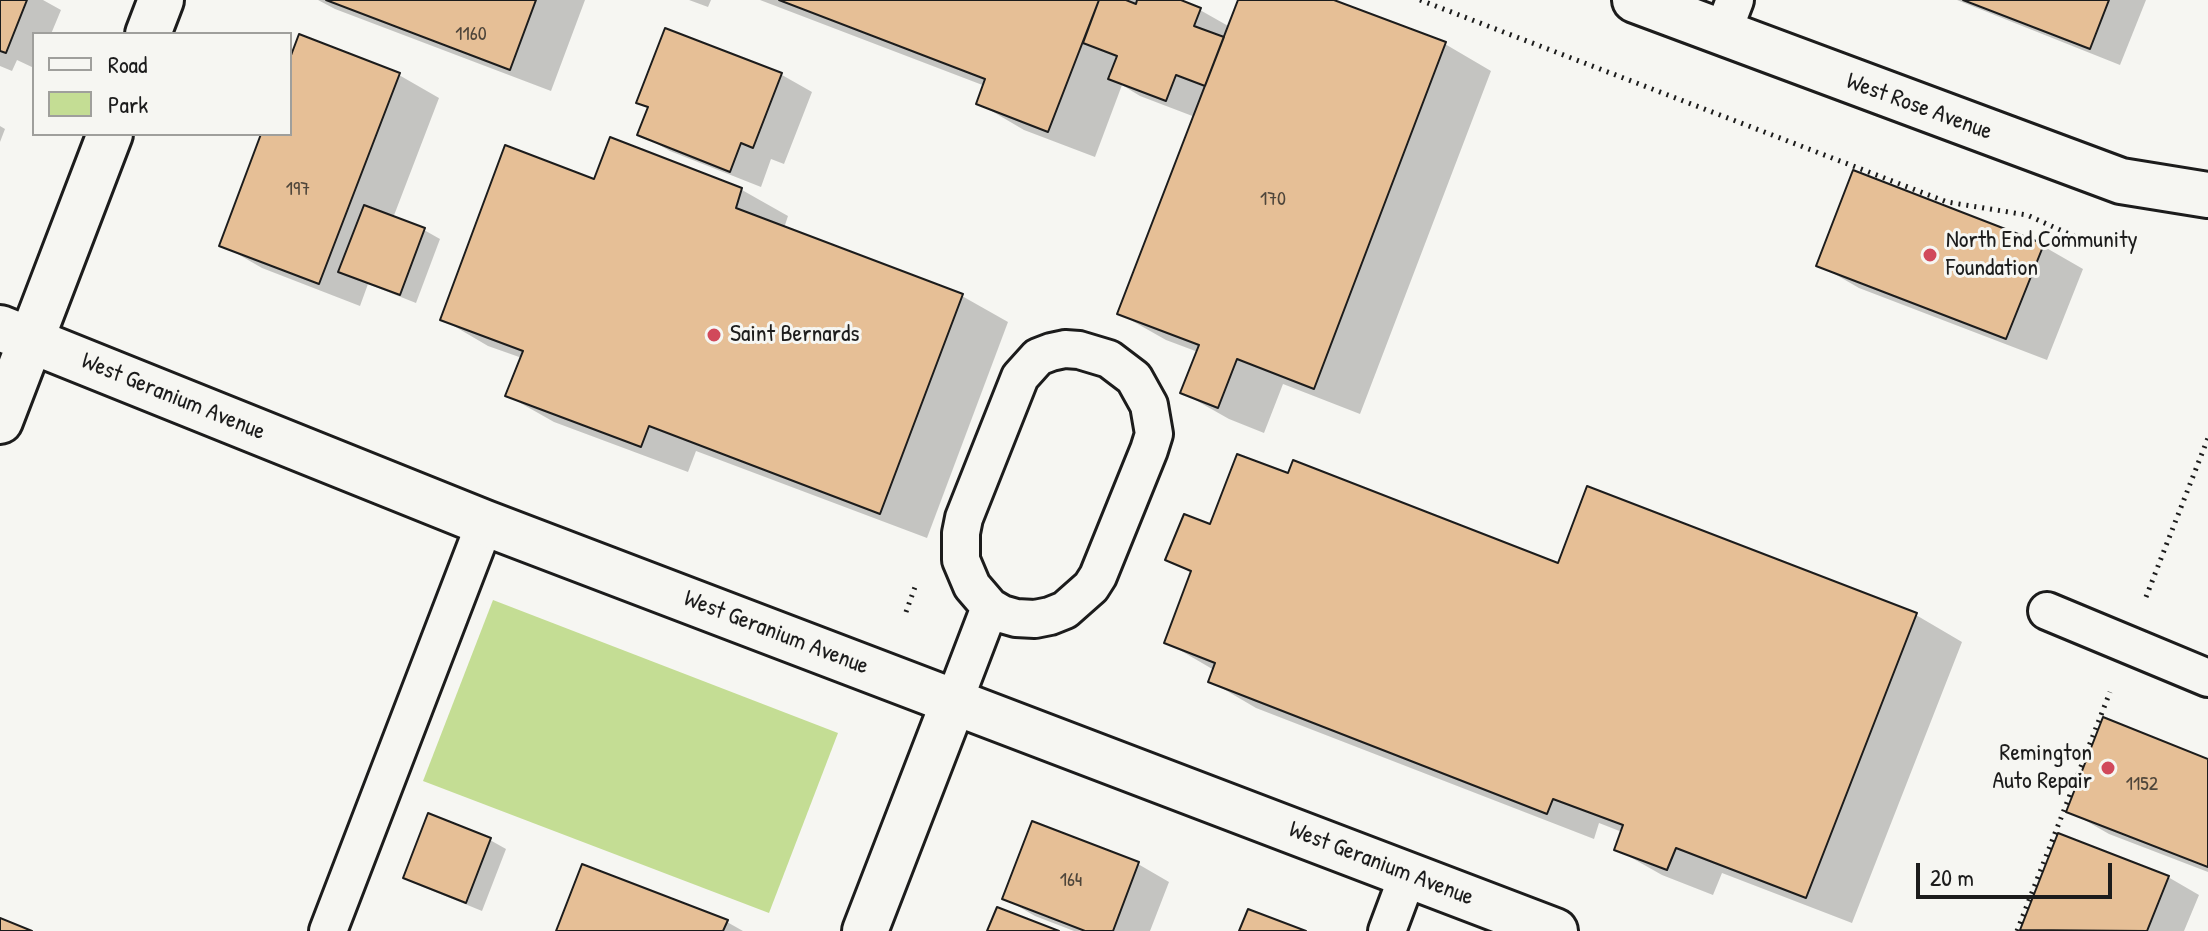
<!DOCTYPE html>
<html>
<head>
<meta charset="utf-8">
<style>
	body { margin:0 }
	#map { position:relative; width:2208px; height:931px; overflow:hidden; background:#f6f6f2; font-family:"Patrick Hand",sans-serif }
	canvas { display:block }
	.legend { position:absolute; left:32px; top:32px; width:260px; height:104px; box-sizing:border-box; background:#f6f6f2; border:2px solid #9f9f9c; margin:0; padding:10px 14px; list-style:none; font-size:24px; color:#1c1c1c }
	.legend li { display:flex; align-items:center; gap:16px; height:40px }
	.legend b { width:40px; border:2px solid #9f9f9c }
	.scale { position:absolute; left:1916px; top:863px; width:196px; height:36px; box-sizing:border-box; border:4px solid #1c1c1c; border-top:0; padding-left:10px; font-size:24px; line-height:28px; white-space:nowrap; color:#1c1c1c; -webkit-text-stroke:6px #f6f6f2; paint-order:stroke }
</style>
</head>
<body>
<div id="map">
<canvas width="2208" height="931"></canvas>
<ul class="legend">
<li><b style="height:10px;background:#f6f6f2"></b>Road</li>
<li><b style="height:22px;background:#c4dd94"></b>Park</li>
</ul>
<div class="scale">20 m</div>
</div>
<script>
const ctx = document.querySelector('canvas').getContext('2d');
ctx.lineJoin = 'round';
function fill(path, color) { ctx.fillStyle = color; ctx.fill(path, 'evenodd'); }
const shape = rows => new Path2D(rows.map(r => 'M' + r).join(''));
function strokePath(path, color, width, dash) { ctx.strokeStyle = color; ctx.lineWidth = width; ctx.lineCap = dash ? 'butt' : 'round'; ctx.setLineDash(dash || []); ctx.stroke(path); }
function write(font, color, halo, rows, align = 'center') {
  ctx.font = font + ' "Patrick Hand",sans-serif'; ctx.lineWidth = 6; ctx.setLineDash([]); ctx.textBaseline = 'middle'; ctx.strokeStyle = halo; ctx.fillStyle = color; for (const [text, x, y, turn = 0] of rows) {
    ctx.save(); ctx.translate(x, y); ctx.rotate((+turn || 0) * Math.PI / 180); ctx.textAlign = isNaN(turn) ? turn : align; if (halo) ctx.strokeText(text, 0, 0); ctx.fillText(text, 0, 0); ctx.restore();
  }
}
fill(shape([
	[493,600,838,733,769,913,423,781]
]), '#c4dd94');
fill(shape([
	[0,0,43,0,61,10,51,34,34,34,34,68,17,60,12,71,0,66],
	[318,0,585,0,551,91,335,9],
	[689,0,711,0,708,7],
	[760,0,1175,0,1200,10,1230,27,1240,0,1328,0,1445,44,1491,71,1360,414,1283,384,1264,433,1229,419,1183,393,1198,352,1166,340,1120,314,1195,117,1140,96,1122,85,1095,157,1024,130,978,103,985,86],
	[1957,0,2146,0,2120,65],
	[666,30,782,75,812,92,784,164,771,159,761,187,670,151,640,134,650,108,639,102],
	[290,63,399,75,439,98,393,218,424,230,440,239,416,303,368,284,360,306,262,268,222,245,263,134,290,134],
	[0,126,5,129,0,142],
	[611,140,742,190,788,216,784,228,962,296,1008,322,927,538,696,451,688,472,554,422,508,396,522,358,488,346,442,319,595,181],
	[2043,246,2083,269,2047,360,1859,288,1819,265],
	[1212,526,1559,565,1916,615,1962,642,1852,923,1722,873,1713,895,1662,875,1616,849,1622,832,1599,823,1594,839,1256,708,1210,681,1214,670,1166,642,1193,574,1168,559],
	[2208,761,2208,872,2109,834,2069,811],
	[429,815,490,840,506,849,482,911,421,886,405,877],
	[1033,824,1138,864,1169,882,1150,931,1074,931,1035,916,1004,898],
	[2168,877,2199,895,2184,931,2026,931,2023,929],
	[727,922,743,931,559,931]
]), '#0003');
const building = shape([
	[0,0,27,0,6,53,0,51,0,0],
	[326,0,536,0,510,70,326,0],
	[779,0,1099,0,1048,132,976,104,985,79,779,0],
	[1099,0,1126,0,1136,4,1137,0,1181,0,1201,8,1194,26,1224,37,1205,86,1176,75,1166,101,1108,79,1117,56,1083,43,1099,0],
	[1238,0,1334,0,1446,42,1314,389,1237,359,1218,408,1180,393,1199,345,1117,314,1238,0],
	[1963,0,2109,0,2090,49,1963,0],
	[665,28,782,73,753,148,741,143,730,172,637,135,648,107,636,103,665,28],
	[299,34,400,73,319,284,219,246,261,134,290,134,290,58,299,34],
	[610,137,742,188,736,208,963,294,880,514,649,426,641,447,505,396,523,351,440,320,505,145,594,179,610,137],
	[1853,170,2044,244,2006,339,1816,266,1853,170],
	[364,205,425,228,400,295,338,272,364,205],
	[1237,454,1288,473,1293,460,1558,563,1587,486,1917,613,1806,898,1676,848,1667,870,1614,850,1623,825,1553,799,1547,814,1208,682,1215,663,1164,643,1191,571,1165,560,1184,514,1210,524,1237,454],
	[2103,717,2208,759,2208,867,2066,812,2103,717],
	[428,813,491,838,466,903,403,878,428,813],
	[1032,821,1139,862,1113,931,1085,931,1002,899,1032,821],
	[2058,833,2169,876,2147,931,2020,930,2058,833],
	[582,864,728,920,723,931,556,931,582,864],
	[997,907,1059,931,987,931,997,907],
	[1248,909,1306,931,1239,931,1248,909],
	[0,918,32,931,0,931,0,918]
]);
fill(building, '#e6bf96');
strokePath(building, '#1c1c1c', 2);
const lane = shape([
	[1722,34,1735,0],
	[1065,349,1079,350,1109,359,1134,378,1149,405,1154,434,1149,450,1098,576,1091,587,1065,610,1050,616,1035,619,1016,618,1002,614,990,607,972,586,961,560,961,533,964,518,1020,377,1038,357,1051,352,1065,349],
	[2047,611,2208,678],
	[954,701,990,607],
	[328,931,485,523],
	[1387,931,1408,875]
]);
const street = shape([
	[1635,0,2121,181,2208,195],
	[148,34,161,0],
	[0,328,485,523,1555,931],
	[0,421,110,134],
	[865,931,954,701]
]);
strokePath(lane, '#1c1c1c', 42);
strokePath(street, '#1c1c1c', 50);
strokePath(shape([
	[1420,0,1947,202,2027,215,2098,247,2109,242],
	[2146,597,2208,438],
	[906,612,915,587],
	[2017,931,2110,692]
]), '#1c1c1c', 5, [2, 6]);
strokePath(lane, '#f6f6f2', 36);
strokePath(street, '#f6f6f2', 44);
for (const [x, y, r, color] of [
	[1930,255,8,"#d1495b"],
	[714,335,8,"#d1495b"],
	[2108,768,8,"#d1495b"]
]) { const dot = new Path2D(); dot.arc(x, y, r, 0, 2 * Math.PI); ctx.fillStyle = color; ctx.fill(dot); strokePath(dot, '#f6f6f2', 3); }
write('20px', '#4e453a', null, [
	["1160",471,35],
	["197",298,190],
	["170",1273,200],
	["1152",2142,785],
	["164",1071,881]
]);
write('24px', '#1c1c1c', '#f6f6f2', [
	["West Rose Avenue",1919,107,20],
	["West Geranium Avenue",173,397,22],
	["West Geranium Avenue",776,633,21],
	["West Geranium Avenue",1381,864,21]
]);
write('24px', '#1c1c1c', '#f6f6f2', [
	["North End Community",1946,241],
	["Foundation",1946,269],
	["Saint Bernards",730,335],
	["Remington",2092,754,"right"],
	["Auto Repair",2092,782,"right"]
], 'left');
</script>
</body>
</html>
